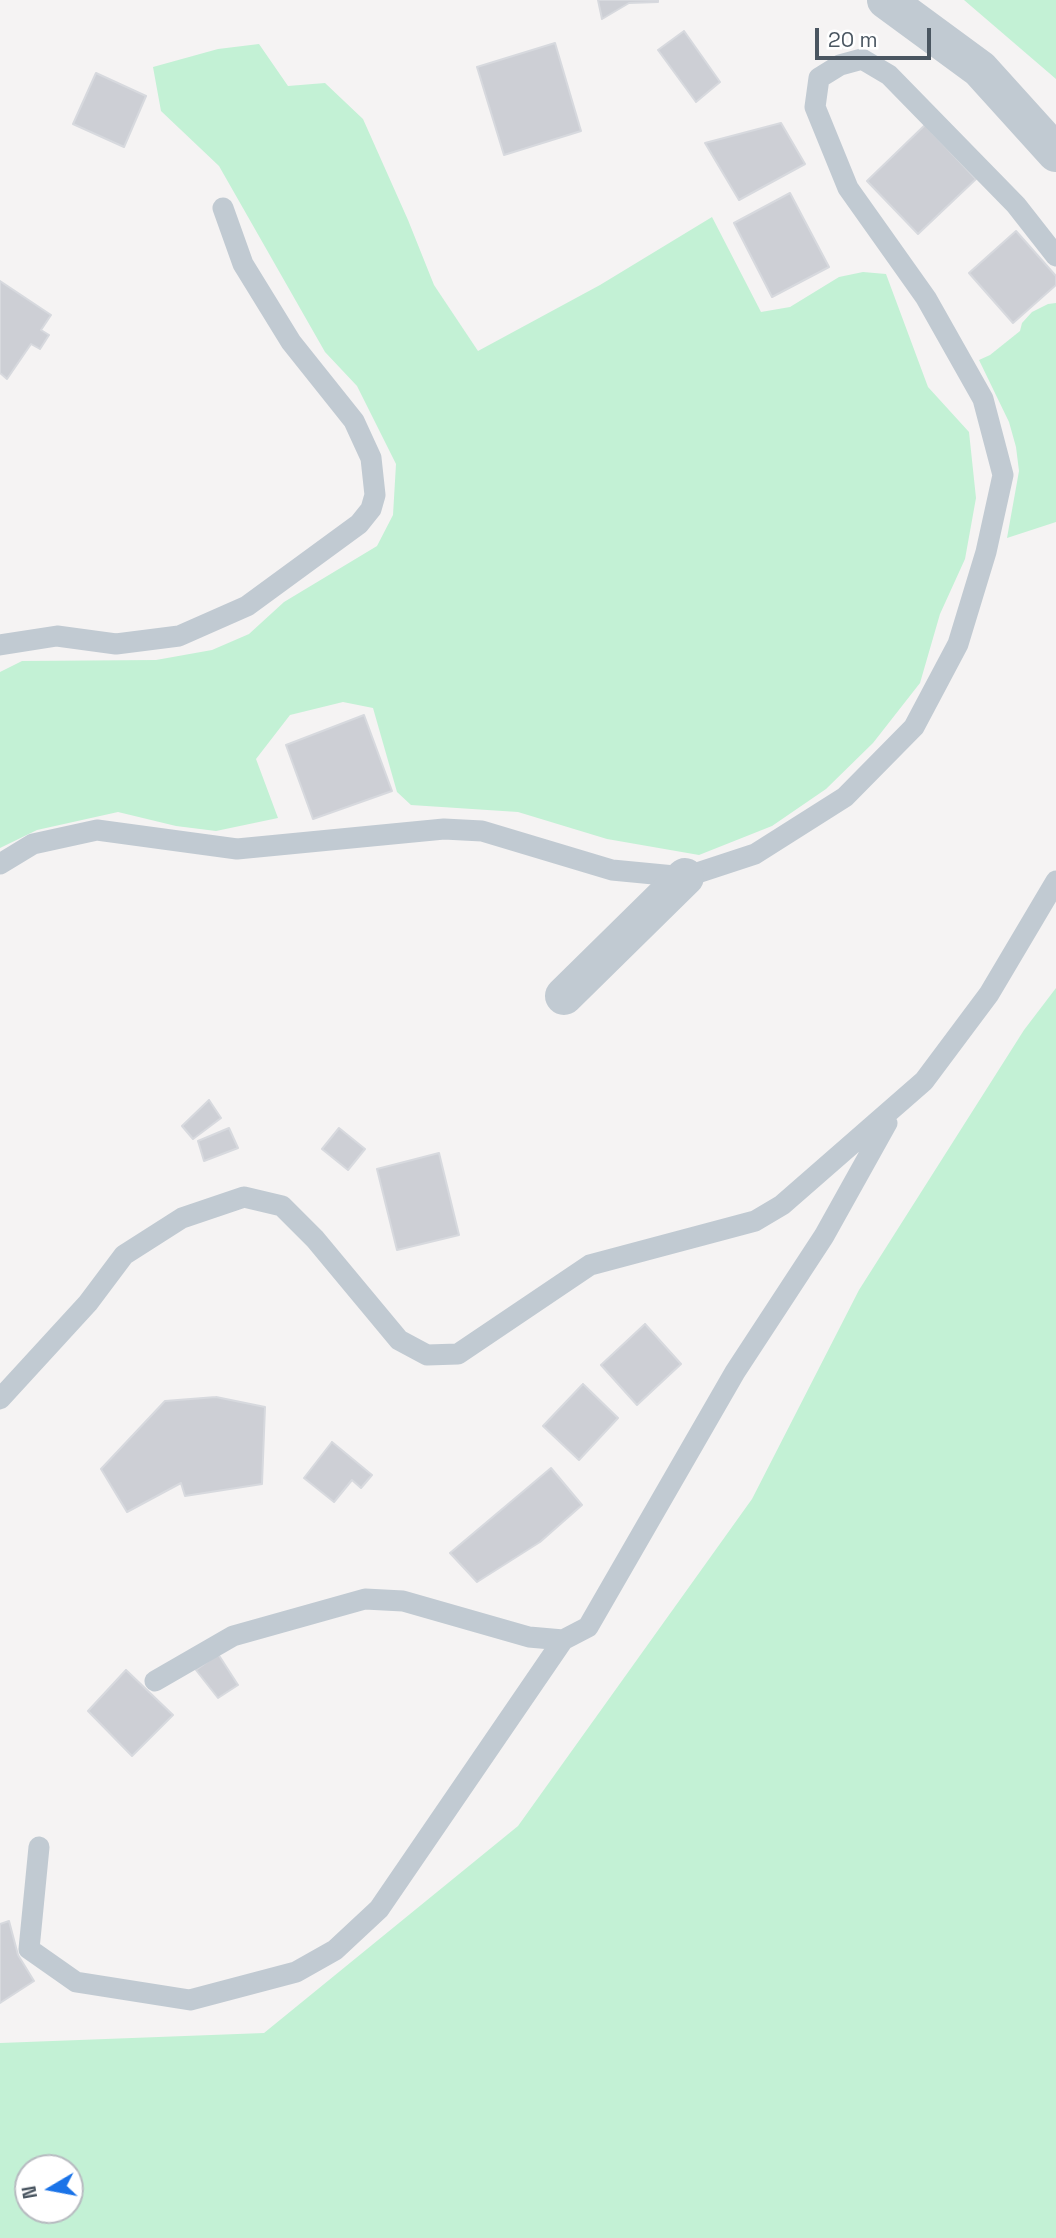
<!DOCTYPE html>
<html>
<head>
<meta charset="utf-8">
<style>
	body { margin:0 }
	#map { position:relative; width:1056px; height:2238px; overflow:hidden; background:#f5f3f3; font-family:"Space Grotesk",sans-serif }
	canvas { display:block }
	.north { position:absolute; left:14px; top:2154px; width:70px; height:70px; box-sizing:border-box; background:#fff; border:2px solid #b7bbc0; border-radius:50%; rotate:260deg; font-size:19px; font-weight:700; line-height:28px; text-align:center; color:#4a5661 }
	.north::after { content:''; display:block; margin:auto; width:24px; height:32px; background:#1a73e8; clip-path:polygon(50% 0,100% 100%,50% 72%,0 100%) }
	.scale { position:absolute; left:815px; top:28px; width:116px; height:32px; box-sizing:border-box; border:4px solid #4a5661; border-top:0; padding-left:9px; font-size:21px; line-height:24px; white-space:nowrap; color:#4a5661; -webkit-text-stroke:5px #fff; paint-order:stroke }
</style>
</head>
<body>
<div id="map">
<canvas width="1056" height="2238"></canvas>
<div class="north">N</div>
<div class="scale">20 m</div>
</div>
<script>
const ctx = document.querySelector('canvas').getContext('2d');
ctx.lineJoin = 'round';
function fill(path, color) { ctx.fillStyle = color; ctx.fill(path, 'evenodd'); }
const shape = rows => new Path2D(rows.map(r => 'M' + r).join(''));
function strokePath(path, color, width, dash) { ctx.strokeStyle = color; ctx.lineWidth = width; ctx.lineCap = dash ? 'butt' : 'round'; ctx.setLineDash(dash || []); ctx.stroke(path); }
fill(shape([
	[964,0,1056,0,1056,79],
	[259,44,288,86,325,83,363,119,408,220,434,285,478,351,600,285,712,217,761,312,790,307,839,277,863,272,886,274,928,387,969,432,976,498,965,559,940,614,920,683,873,743,826,789,772,826,699,855,607,839,518,812,411,805,397,792,373,708,343,702,290,715,256,759,278,818,216,831,176,826,118,812,37,830,0,848,0,672,22,661,156,660,212,650,249,634,284,602,377,546,393,515,396,464,357,386,325,352,219,166,161,111,153,67,218,49],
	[1056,303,1056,522,1007,538,1019,471,1016,447,1009,422,979,360,990,355,1020,331,1022,323,1032,312,1048,304],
	[1056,988,1056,2238,0,2238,0,2043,264,2033,518,1826,752,1499,859,1290,1024,1030],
	[28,2168,70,2168,70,2210,28,2210]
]), '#c3f1d5');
const building = shape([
	[598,0,658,0,658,2,629,3,602,19,598,0],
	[684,31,720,82,696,102,658,50,684,31],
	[555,43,581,131,504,155,477,67,555,43],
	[96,73,146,96,124,147,73,124,96,73],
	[781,123,805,164,739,200,705,143,781,123],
	[925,125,976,179,918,234,867,181,925,125],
	[790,193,829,267,772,297,734,223,790,193],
	[1016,231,1056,276,1056,285,1013,323,969,273,1016,231],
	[0,281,51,315,41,330,49,335,40,349,31,344,7,379,0,373,0,281],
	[364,715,392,791,313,819,286,745,364,715],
	[209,1100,221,1118,193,1139,182,1126,209,1100],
	[229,1128,238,1148,204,1161,198,1141,229,1128],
	[339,1128,365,1149,348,1170,322,1149,339,1128],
	[439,1153,459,1235,397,1250,377,1169,439,1153],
	[645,1324,681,1364,637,1405,601,1365,645,1324],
	[583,1384,618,1418,579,1460,543,1426,583,1384],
	[216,1397,265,1407,262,1484,185,1496,181,1483,127,1512,101,1469,165,1401,216,1397],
	[332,1442,372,1475,361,1488,352,1480,334,1502,304,1478,332,1442],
	[551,1468,582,1505,540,1542,477,1582,450,1553,551,1468],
	[218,1654,238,1685,218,1698,196,1670,218,1654],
	[126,1670,173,1715,132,1756,88,1711,126,1670],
	[9,1921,18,1955,34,1981,0,2003,0,1924,9,1921]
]);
fill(building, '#cdcfd5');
strokePath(building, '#d7d9de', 2);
strokePath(shape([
	[0,645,57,636,116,644,179,636,247,606,359,524,371,509,375,495,371,458,354,421,291,342,243,264,223,208],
	[0,864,33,844,97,830,237,849,444,829,482,831,612,870,685,877,755,854,845,797,914,727,958,644,986,552,1003,475,983,399,926,298,848,188,815,107,819,78,840,65,862,59,889,75,1016,205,1056,256],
	[0,1399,88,1303,124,1255,182,1218,244,1197,282,1206,315,1239,399,1340,427,1355,458,1354,590,1265,755,1221,782,1205,924,1081,989,994,1056,881],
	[155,1681,233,1636,365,1599,403,1601,529,1637,563,1640,588,1627,735,1372,824,1236,887,1123],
	[39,1847,29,1949,76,1982,190,2000,296,1972,335,1950,379,1909,563,1640]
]), '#c1cad2', 21);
strokePath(shape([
	[886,0,980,69,1056,153],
	[564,996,685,877]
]), '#c1cad2', 38);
</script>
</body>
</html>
